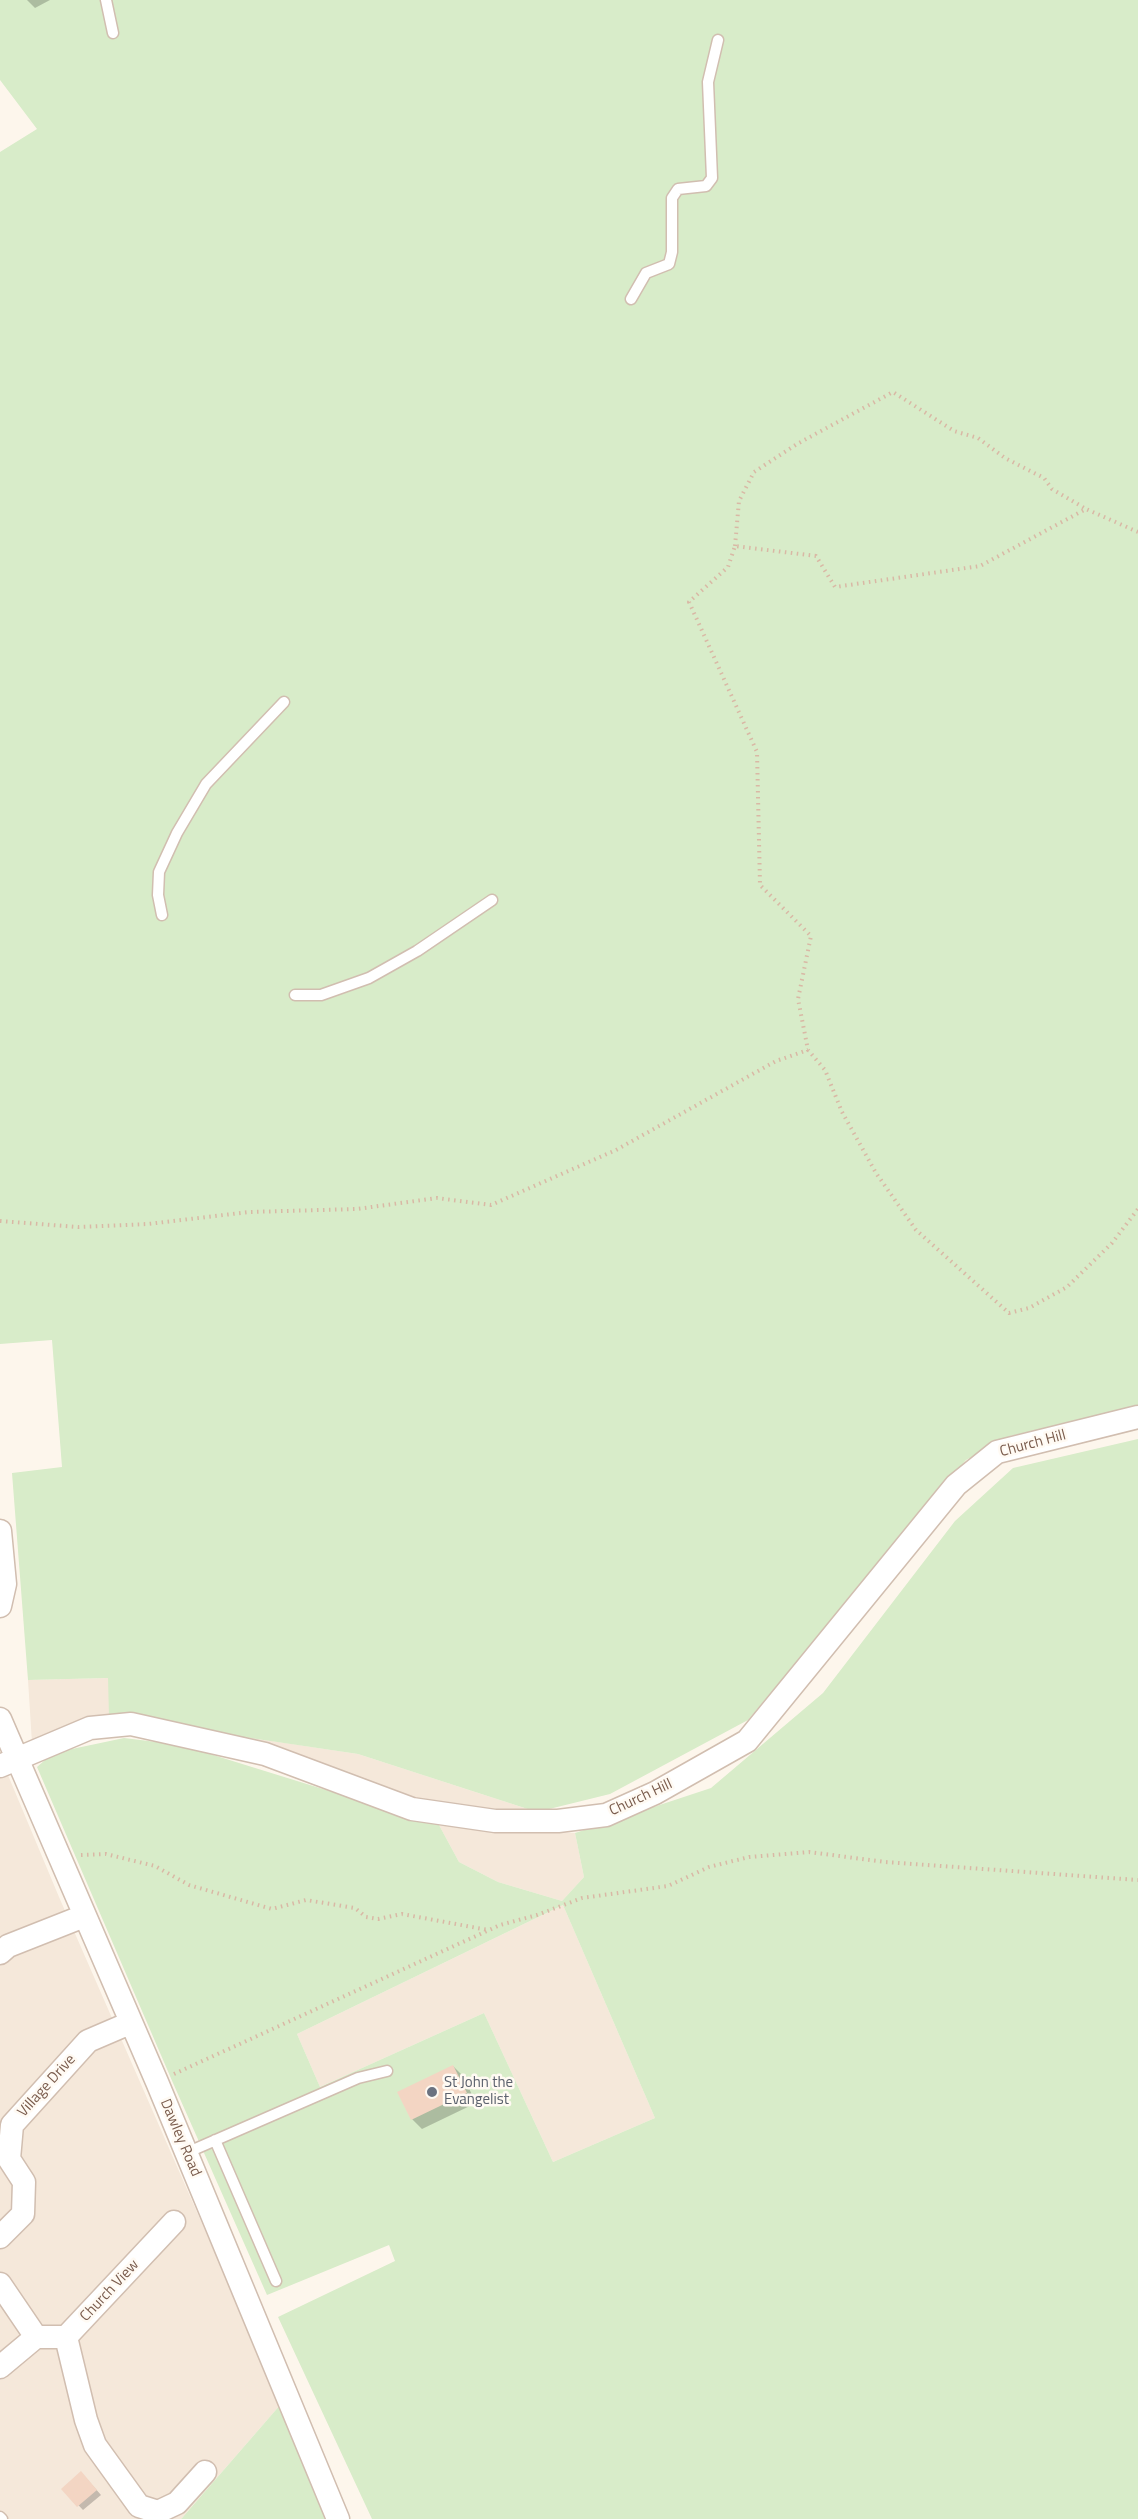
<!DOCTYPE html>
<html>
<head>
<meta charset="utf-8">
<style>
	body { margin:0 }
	canvas { display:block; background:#fdf6ec }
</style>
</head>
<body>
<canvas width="1138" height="2519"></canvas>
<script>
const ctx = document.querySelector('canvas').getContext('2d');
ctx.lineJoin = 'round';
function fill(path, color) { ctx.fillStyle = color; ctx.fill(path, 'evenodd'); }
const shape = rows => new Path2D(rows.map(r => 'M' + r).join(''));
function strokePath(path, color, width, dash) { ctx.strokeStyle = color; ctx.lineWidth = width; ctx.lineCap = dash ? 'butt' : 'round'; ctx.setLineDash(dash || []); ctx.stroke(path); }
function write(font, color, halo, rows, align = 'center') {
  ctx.font = font + ' "Titillium Web",sans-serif'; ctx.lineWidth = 5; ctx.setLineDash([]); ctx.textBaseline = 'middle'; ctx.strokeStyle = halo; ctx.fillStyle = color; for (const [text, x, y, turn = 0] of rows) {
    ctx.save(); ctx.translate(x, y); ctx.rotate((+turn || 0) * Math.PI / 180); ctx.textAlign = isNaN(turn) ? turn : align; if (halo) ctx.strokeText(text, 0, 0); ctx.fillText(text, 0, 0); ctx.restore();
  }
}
fill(shape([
	[109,1678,109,1717,32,1743,28,1680],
	[232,1735,358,1754,537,1812,466,1811,395,1796],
	[0,1756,59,1897,281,2404,181,2519,0,2519],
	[439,1825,575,1833,584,1877,562,1901,498,1882,459,1862],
	[563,1905,655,2118,553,2162,484,2013,320,2087,297,2034]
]), '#f5e8da');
fill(shape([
	[0,0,1138,0,1138,1407,1010,1436,966,1460,748,1720,610,1794,537,1812,358,1754,109,1717,108,1678,28,1680,12,1473,62,1467,52,1340,0,1344,0,152,37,129,0,80],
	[1138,1439,1138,2519,372,2519,278,2317,395,2261,389,2245,267,2295,173,2083,37,1767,53,1753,124,1738,181,1745,439,1825,459,1862,498,1882,562,1901,584,1877,575,1833,711,1788,823,1693,955,1521,1013,1468],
	[563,1905,655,2118,553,2162,484,2013,320,2087,297,2034],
	[281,2404,327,2519,181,2519,182,2518]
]), '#d8ecc9');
fill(shape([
	[27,0,50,0,35,8],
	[453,2066,463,2076,476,2103,422,2129,412,2119],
	[86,2478,101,2495,83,2510,63,2489]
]), '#0003');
fill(shape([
	[453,2065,467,2093,411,2120,397,2092],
	[81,2471,97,2490,77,2507,61,2489]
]), '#f3d5c3');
const lane = shape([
	[106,0,113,33],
	[631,299,646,273,669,264,672,252,672,198,678,189,706,186,712,178,708,82,718,40],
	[162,915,158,895,159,872,177,833,206,784,284,702],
	[295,995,321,995,369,978,417,951,492,900],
	[215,2140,276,2281],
	[186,2153,358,2078,387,2071],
	[0,2517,2,2519]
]);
const street = shape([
	[0,1531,5,1584,0,1606],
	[0,1719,157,2082,338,2519],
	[0,1766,90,1728,131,1724,265,1754,412,1809,495,1821,558,1821,606,1815,655,1793,747,1741,956,1485,997,1452,1138,1417],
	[0,1953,8,1946,84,1916],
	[0,2237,23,2214,24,2182,9,2159,12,2125,88,2041,130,2023],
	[0,2284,36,2337,0,2367],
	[36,2337,66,2337,174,2222],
	[66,2337,86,2420,95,2445,139,2506,158,2512,177,2503,205,2472]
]);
strokePath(lane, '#d1beb0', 13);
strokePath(street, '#d1beb0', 25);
strokePath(shape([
	[1138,532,1086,509,980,566,835,587,816,556,735,546,728,567,689,602,757,752,760,885,811,936,798,999,808,1050,825,1070,842,1112,876,1173,916,1230,1009,1313,1029,1308,1067,1287,1112,1243,1138,1209],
	[735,546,739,501,754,472,797,444,893,392,954,431,978,438,1005,458,1044,478,1052,489,1086,509],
	[0,1221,78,1227,148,1224,249,1212,357,1209,437,1198,491,1205,616,1150,776,1061,808,1050],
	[81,1855,106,1854,155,1866,189,1885,272,1909,306,1900,355,1908,366,1917,378,1919,402,1914,488,1930],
	[174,2074,500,1925,537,1915,582,1898,668,1886,709,1867,749,1857,809,1852,885,1862,1138,1880]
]), '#d9b8a5', 4, [1.5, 4.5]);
strokePath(lane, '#fff', 10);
strokePath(street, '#fff', 22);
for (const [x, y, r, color] of [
	[432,2092,6,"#6b7280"]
]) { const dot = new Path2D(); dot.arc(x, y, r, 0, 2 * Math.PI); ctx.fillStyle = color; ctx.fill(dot); strokePath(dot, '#fffaf3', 2); }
write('15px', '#7a5c4d', '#fffaf3', [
	["Church Hill",1033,1444,-15],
	["Church Hill",641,1798,-25],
	["Village Drive",47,2086,-48],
	["Dawley Road",180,2138,67],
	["Church View",110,2291,-47]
]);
write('15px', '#5b616d', '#fffaf3', [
	["St John the",444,2083],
	["Evangelist",444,2100]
], 'left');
</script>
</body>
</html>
